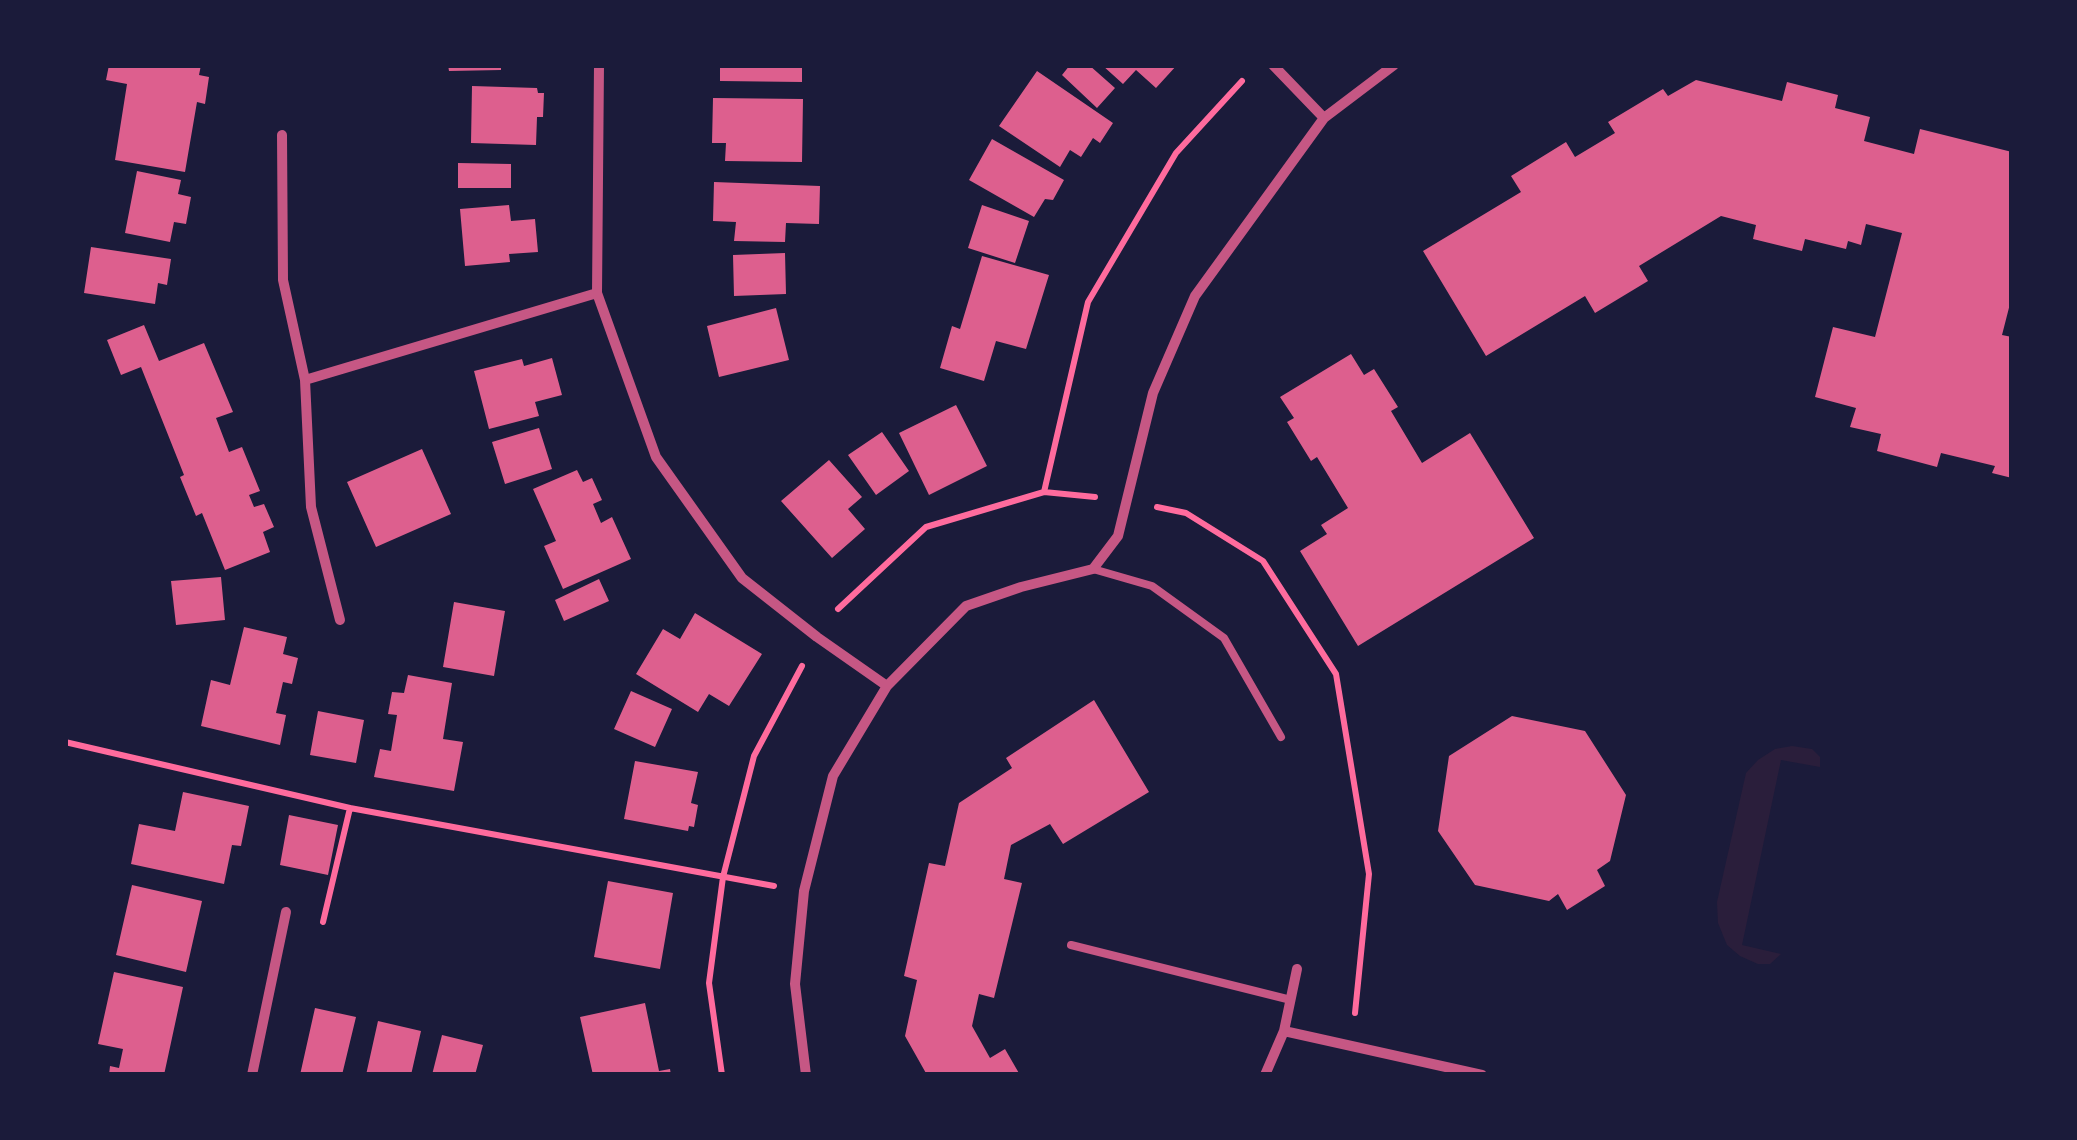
<!DOCTYPE html>
<html>
<head>
<meta charset="utf-8">
<style>
	body { margin:0 }
	#map { position:relative; width:2077px; height:1140px; overflow:hidden; background:#1b1b3a; font-family:Arial,sans-serif }
	canvas { display:block }
	.frame { position:absolute; inset:0; border:68px solid #1b1b3a; pointer-events:none }
</style>
</head>
<body>
<div id="map">
<canvas width="2077" height="1140"></canvas>
<div class="frame"></div>
</div>
<script>
const ctx = document.querySelector('canvas').getContext('2d');
ctx.lineJoin = 'round';
function fill(path, color) { ctx.fillStyle = color; ctx.fill(path, 'evenodd'); }
const shape = rows => new Path2D(rows.map(r => 'M' + r).join(''));
function strokePath(path, color, width, dash) { ctx.strokeStyle = color; ctx.lineWidth = width; ctx.lineCap = dash ? 'butt' : 'round'; ctx.setLineDash(dash || []); ctx.stroke(path); }
fill(shape([
	[1792,746,1812,749,1820,757,1820,767,1781,760,1742,945,1781,954,1770,964,1758,964,1740,956,1727,945,1718,923,1717,902,1746,773,1758,760,1775,749]
]), '#2a1e3b');
fill(shape([
	[109,65,201,65,199,75,209,77,205,104,197,102,185,172,115,160,127,84,106,80],
	[448,65,501,65,501,70,449,71],
	[720,65,802,65,802,82,720,81],
	[1070,65,1089,65,1115,88,1097,108,1062,75],
	[1102,65,1177,65,1156,88,1136,70,1123,84],
	[1037,71,1113,123,1100,143,1093,138,1081,157,1070,150,1060,167,999,126],
	[1696,80,1782,101,1787,82,1838,95,1835,108,1870,117,1864,141,1914,154,1920,129,2012,152,2012,296,2002,335,2012,337,2012,478,1992,473,1995,466,1941,453,1937,467,1877,451,1881,434,1850,427,1856,408,1815,397,1833,327,1875,337,1902,233,1866,224,1861,245,1848,241,1846,249,1805,239,1802,251,1753,239,1756,225,1721,216,1639,266,1648,281,1595,313,1585,296,1486,356,1423,251,1521,192,1511,176,1566,142,1575,157,1615,133,1608,122,1663,89,1668,96],
	[472,86,537,88,538,93,544,93,543,117,537,117,536,145,471,143],
	[713,98,803,99,802,162,725,161,726,143,712,143],
	[992,139,1064,180,1053,200,1045,199,1034,217,969,180],
	[458,163,511,164,511,188,458,188],
	[137,171,181,180,178,194,191,197,186,224,174,222,170,242,125,233],
	[714,182,820,186,819,224,786,223,785,242,734,241,736,222,713,221],
	[509,205,511,221,535,219,538,252,509,254,510,262,465,266,460,209],
	[982,205,1029,221,1015,263,968,248],
	[91,247,171,259,167,285,158,283,155,304,84,293],
	[785,253,786,294,734,296,733,255],
	[982,256,1049,275,1026,349,996,341,984,381,940,368,952,326,960,329],
	[776,308,789,360,719,377,707,326],
	[144,325,159,361,204,343,233,412,216,418,229,452,242,447,260,491,249,495,254,507,264,504,274,527,263,532,270,552,225,570,202,513,196,516,180,477,184,475,141,367,121,375,107,340],
	[1351,354,1364,375,1374,369,1398,407,1391,411,1422,463,1470,433,1534,538,1358,646,1300,551,1327,534,1321,525,1348,508,1317,457,1311,461,1287,422,1294,418,1280,397],
	[552,358,562,395,535,402,539,416,489,429,474,371,522,359,524,366],
	[956,405,987,466,929,495,899,433],
	[539,428,552,469,505,484,492,442],
	[882,432,909,471,876,495,848,455],
	[422,449,451,514,376,547,347,482],
	[829,460,862,497,848,509,865,529,832,558,781,501],
	[577,470,583,482,592,478,602,500,593,504,601,523,612,517,631,559,563,589,544,546,556,541,533,489],
	[221,577,225,620,176,625,171,581],
	[599,579,609,601,564,621,555,600],
	[454,602,505,611,494,676,443,667],
	[695,613,762,654,729,706,709,694,698,712,636,674,663,629,680,639],
	[244,627,287,637,283,654,298,658,292,684,283,682,276,713,286,715,280,745,201,726,211,680,230,685],
	[408,675,452,683,443,739,463,742,454,791,374,777,380,749,391,751,397,715,388,714,392,692,404,693],
	[631,691,672,709,655,747,614,729],
	[1094,700,1149,792,1063,844,1050,824,1011,845,1004,879,1022,883,994,998,979,994,972,1026,990,1058,1005,1049,1020,1075,927,1075,905,1036,917,980,904,976,929,863,945,866,959,803,1012,768,1006,758],
	[318,711,364,720,356,763,310,755],
	[1512,716,1585,731,1626,795,1610,861,1597,870,1605,886,1567,910,1558,894,1549,901,1475,885,1438,831,1449,756],
	[635,761,698,772,691,803,698,805,694,827,689,826,688,831,624,819],
	[183,792,249,806,241,846,232,845,224,884,131,864,139,824,175,831],
	[289,815,338,825,328,875,280,865],
	[608,881,673,893,660,969,594,957],
	[132,885,202,901,186,972,116,955],
	[114,972,183,987,164,1075,109,1075,110,1066,119,1068,123,1049,98,1044],
	[645,1003,659,1071,670,1069,671,1075,593,1075,580,1017],
	[315,1008,356,1017,342,1075,300,1075],
	[378,1021,421,1031,411,1075,366,1075],
	[442,1035,483,1045,475,1075,432,1075]
]), '#dd5f8e');
strokePath(shape([
	[1095,497,1044,492,1088,302,1176,153,1242,81],
	[1157,507,1186,513,1263,561,1336,674,1369,874,1355,1013],
	[838,609,926,527,1044,492],
	[65,742,350,808,774,886],
	[323,922,350,808],
	[722,1075,709,983,723,877,754,756,802,666]
]), '#ff6b9d', 6);
strokePath(shape([
	[1093,569,1152,586,1224,638,1281,737],
	[1071,945,1291,1000]
]), '#c65784', 8);
strokePath(shape([
	[599,65,597,293,656,457,742,578,817,637,887,686],
	[1273,65,1324,118],
	[282,135,283,280,305,380,311,507,340,620],
	[305,380,597,293],
	[1284,1031,1482,1075],
	[252,1075,286,912],
	[806,1075,795,984,804,891,833,776,887,686,966,606,1021,587,1093,569,1118,536,1153,393,1195,296,1324,118,1394,65],
	[1265,1075,1284,1031,1297,969]
]), '#c65784', 10);
</script>
</body>
</html>
